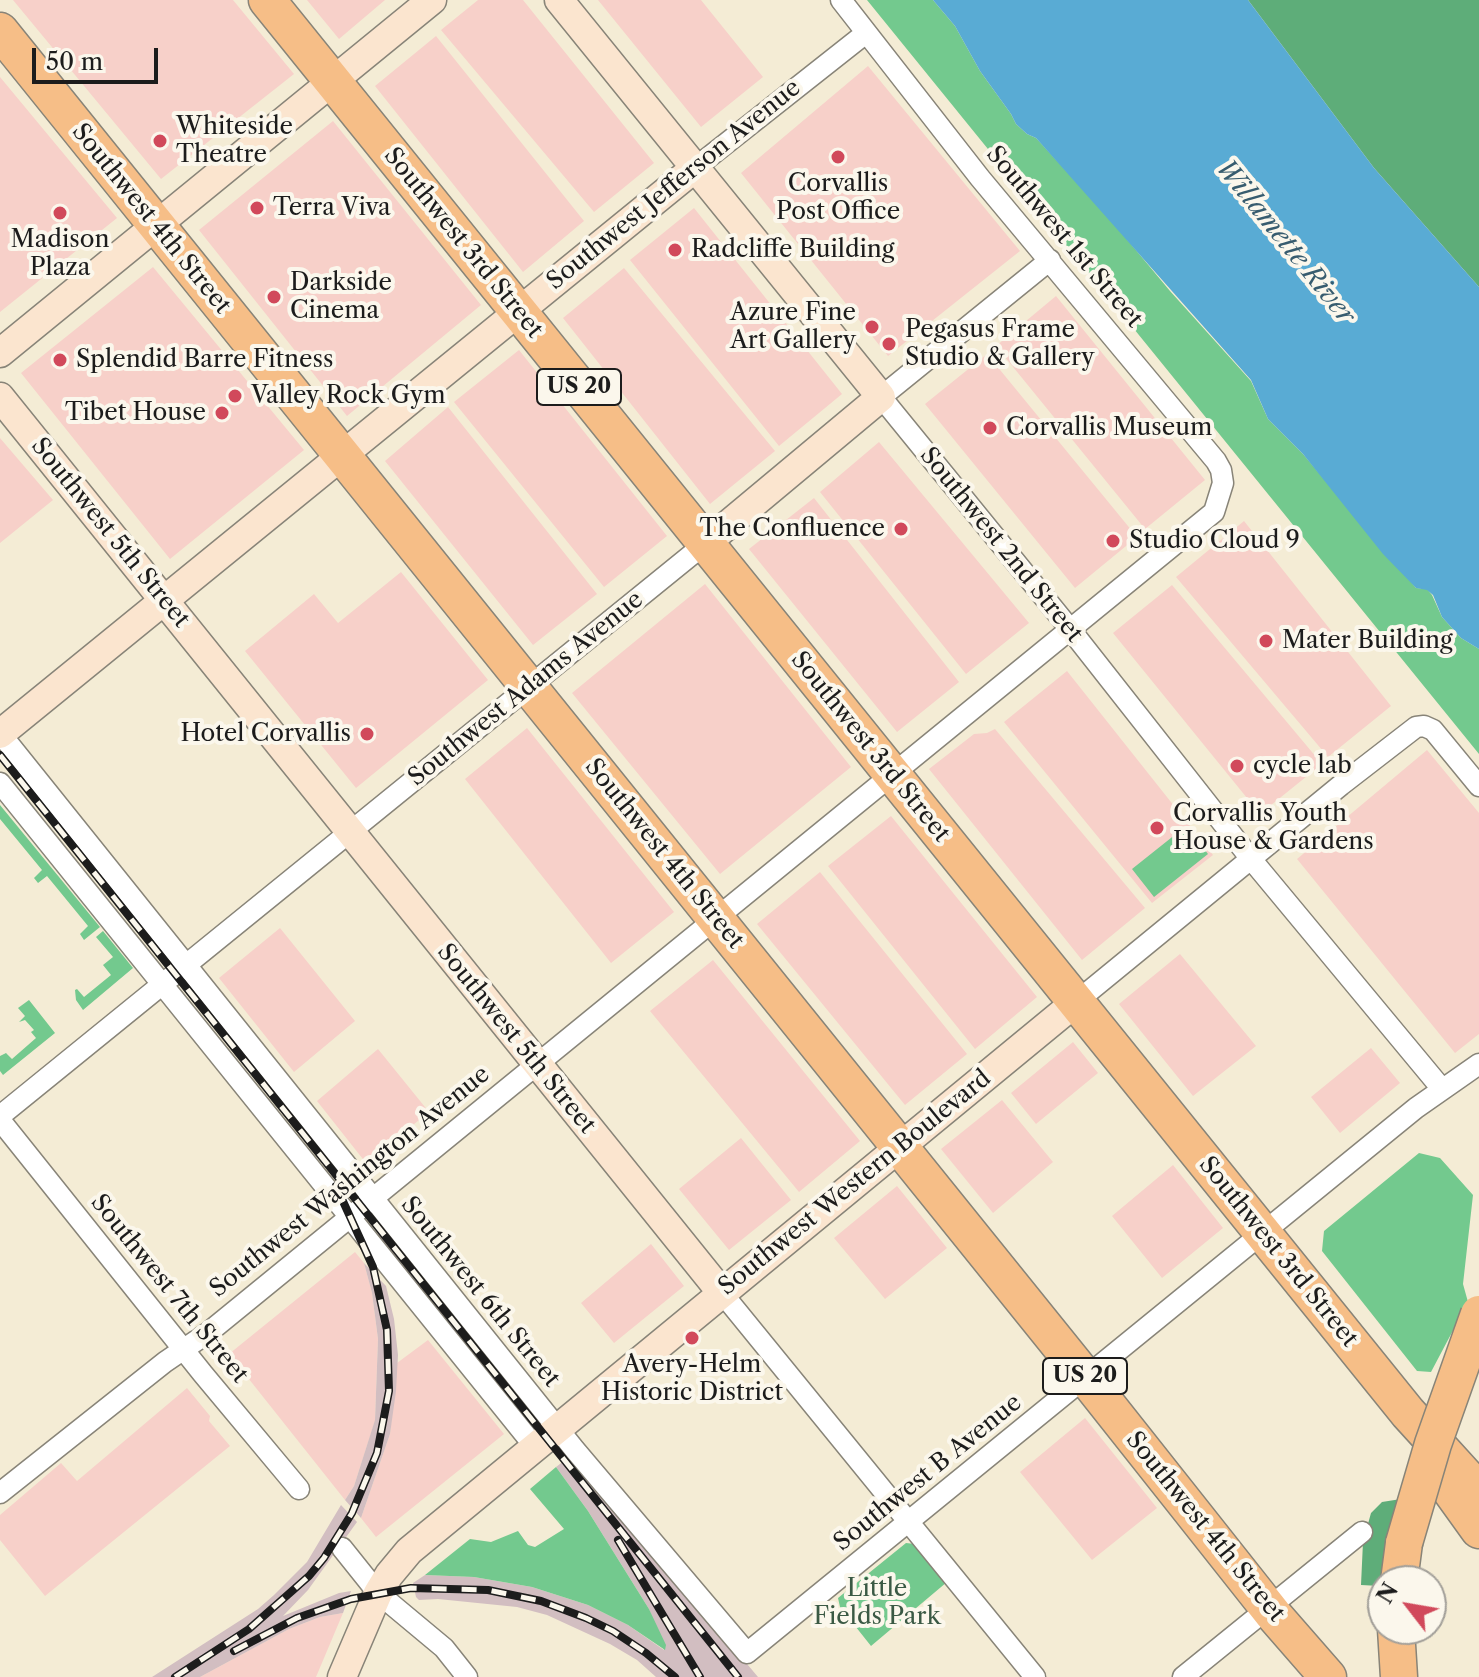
<!DOCTYPE html>
<html>
<head>
<meta charset="utf-8">
<style>
	body { margin:0 }
	#map { position:relative; width:1479px; height:1677px; overflow:hidden; background:#f4ecd5; font-family:"Libre Caslon Text",serif }
	canvas { display:block }
	.north { position:absolute; left:1367px; top:1565px; width:80px; height:80px; box-sizing:border-box; background:#fbf7ec; border:2px solid #a29f99; border-radius:50%; rotate:301deg; font-size:22px; font-weight:700; line-height:32px; text-align:center; color:#1c1c1c }
	.north::after { content:''; display:block; margin:auto; width:28px; height:36px; background:#d1495b; clip-path:polygon(50% 0,100% 100%,50% 72%,0 100%) }
	.scale { position:absolute; left:32px; top:48px; width:126px; height:36px; box-sizing:border-box; border:4px solid #1c1c1c; border-top:0; padding-left:10px; font-size:24px; line-height:28px; white-space:nowrap; color:#1c1c1c; -webkit-text-stroke:6px #fbf7ec; paint-order:stroke }
</style>
</head>
<body>
<div id="map">
<canvas width="1479" height="1677"></canvas>
<div class="north">N</div>
<div class="scale">50 m</div>
</div>
<script>
const ctx = document.querySelector('canvas').getContext('2d');
ctx.lineJoin = 'round';
function fill(path, color) { ctx.fillStyle = color; ctx.fill(path, 'evenodd'); }
const shape = rows => new Path2D(rows.map(r => 'M' + r).join(''));
function strokePath(path, color, width, dash) { ctx.strokeStyle = color; ctx.lineWidth = width; ctx.lineCap = dash ? 'butt' : 'round'; ctx.setLineDash(dash || []); ctx.stroke(path); }
function write(font, color, halo, rows, align = 'center') {
  ctx.font = font + ' "Libre Caslon Text",serif'; ctx.lineWidth = 8; ctx.setLineDash([]); ctx.textBaseline = 'middle'; ctx.strokeStyle = halo; ctx.fillStyle = color; for (const [text, x, y, turn = 0] of rows) {
    ctx.save(); ctx.translate(x, y); ctx.rotate((+turn || 0) * Math.PI / 180); ctx.textAlign = isNaN(turn) ? turn : align; if (halo) ctx.strokeText(text, 0, 0); ctx.fillText(text, 0, 0); ctx.restore();
  }
}
fill(shape([
	[13,0,233,0,294,74,161,179],
	[307,0,385,0,339,39],
	[478,0,523,0,654,163,594,212,441,30],
	[598,0,701,0,763,77,701,127],
	[436,36,584,221,523,272,375,86],
	[868,66,1020,251,888,356,741,173],
	[0,77,117,218,0,312],
	[333,121,481,305,347,416,199,230],
	[694,208,842,394,779,446,630,260],
	[153,267,304,450,170,559,21,373],
	[624,268,775,451,710,504,563,318],
	[1056,296,1205,480,1145,529,996,346],
	[519,350,667,536,604,587,454,402],
	[987,354,1137,537,1075,588,925,404],
	[448,407,597,594,533,645,385,461],
	[0,438,53,500,0,543],
	[879,442,1029,623,966,674,820,492],
	[814,498,959,682,897,732,749,549],
	[1244,521,1391,706,1328,757,1176,577],
	[401,572,488,680,356,788,245,651,314,594,338,623],
	[705,584,851,767,720,874,572,693],
	[1172,585,1322,764,1260,814,1113,633],
	[1067,671,1213,855,1152,903,1004,722],
	[527,728,674,912,611,963,465,779],
	[995,729,1145,908,1082,960,929,769,974,734,987,733],
	[1427,750,1479,813,1479,1034,1455,1053,1297,859],
	[891,816,1037,997,975,1049,828,866],
	[820,872,967,1054,905,1105,757,924],
	[280,928,355,1021,294,1072,219,978],
	[1180,954,1256,1046,1193,1096,1119,1004],
	[713,960,860,1141,799,1192,650,1011],
	[1073,1042,1098,1073,1036,1124,1011,1093],
	[1371,1048,1400,1083,1340,1133,1311,1097],
	[378,1049,429,1112,366,1163,317,1101],
	[1002,1100,1053,1162,993,1213,941,1149],
	[741,1138,791,1200,729,1250,679,1189],
	[1173,1165,1223,1228,1162,1278,1112,1216],
	[897,1186,947,1248,885,1299,834,1238],
	[651,1244,684,1286,614,1343,581,1303],
	[355,1252,364,1263,372,1293,378,1339,375,1421,354,1486,345,1500,229,1354],
	[428,1340,504,1434,376,1537,361,1518,390,1434,397,1363],
	[187,1388,210,1416,209,1421,230,1446,45,1596,0,1540,0,1515,61,1463,77,1481],
	[1085,1418,1157,1508,1092,1560,1020,1472],
	[343,1613,316,1677,200,1677,289,1629,320,1617]
]), '#f7d0c9');
fill(shape([
	[387,1227,533,1410,523,1418,377,1235],
	[364,1263,386,1286,394,1319,398,1355,396,1391,390,1434,361,1518,345,1500,354,1486,375,1420,378,1339,372,1293],
	[569,1457,644,1541,758,1677,656,1677,637,1660,610,1644,547,1615,517,1607,438,1599,419,1600,416,1597,413,1583,425,1575,474,1577,532,1587,588,1605,628,1625,664,1650,649,1609,588,1511,556,1467],
	[341,1505,357,1522,308,1590,283,1616,339,1593,351,1591,343,1613,320,1617,289,1629,200,1677,152,1677,258,1609,274,1595,307,1562]
]), '#d2bec1');
fill(shape([
	[867,0,933,0,955,26,980,71,1011,114,1016,124,1027,134,1036,138,1105,213,1170,291,1251,381,1268,419,1303,454,1416,588,1427,589,1432,595,1442,617,1461,638,1479,649,1479,754],
	[0,805,100,927,84,940,80,934,88,926,47,876,38,883,34,878,42,870,0,819],
	[1186,826,1208,854,1154,897,1132,869],
	[103,931,133,968,83,1010,76,1000,75,990,77,989,84,997,111,975,103,965,113,957,96,937],
	[29,1000,55,1033,3,1075,0,1071,0,1056,6,1053,12,1059,36,1038,31,1032,34,1030,25,1020,19,1022,25,1016,18,1008],
	[1419,1153,1440,1158,1473,1195,1463,1284,1468,1302,1431,1372,1417,1371,1322,1251,1324,1231],
	[556,1467,588,1511,649,1609,666,1645,665,1650,628,1625,588,1605,532,1587,474,1577,425,1575,470,1539,491,1542,518,1531,528,1545,535,1547,564,1529,530,1489],
	[906,1543,915,1544,947,1582,871,1646,840,1607,838,1598]
]), '#73c98e');
fill(shape([
	[1248,0,1479,0,1479,287,1374,168],
	[1401,1499,1380,1586,1361,1585,1363,1542,1371,1513,1382,1502]
]), '#5ead79');
fill(shape([
	[933,0,1248,0,1374,168,1479,287,1479,649,1461,638,1442,617,1433,595,1427,590,1416,588,1383,554,1303,454,1268,419,1251,380,1036,138,1027,134,1016,124,1011,114,980,71,955,26]
]), '#59abd4');
const street = shape([
	[695,168,866,33],
	[1050,260,881,397,1070,629,1251,859,1442,1089],
	[0,733,575,1450,747,1653,1416,1108,1479,1064],
	[0,783,535,1447],
	[1076,1002,1341,785,1416,727,1424,726,1433,730,1479,786],
	[0,1116,706,543],
	[0,1120,203,1374,299,1489],
	[722,1293,1035,1677],
	[0,1493,165,1362,209,1332,1214,512,1223,483,1221,470,1216,461,980,178,841,0],
	[342,1548,378,1593,444,1648,467,1677],
	[1183,1677,1362,1532]
]);
const secondary = shape([
	[559,0,881,397,706,543],
	[0,353,432,0],
	[0,397,722,1293],
	[0,734,695,168],
	[342,1677,378,1593,389,1575,409,1551,1076,1002]
]);
const highway = shape([
	[267,0,1408,1413,1479,1491],
	[0,31,1086,1378,1273,1614,1328,1677],
	[1438,1473,1479,1530],
	[1399,1581,1404,1543],
	[1396,1629,1399,1677]
]);
strokePath(street, '#888478', 23);
strokePath(secondary, '#888478', 31);
strokePath(highway, '#888478', 39);
strokePath(street, '#fff', 20);
strokePath(secondary, '#fbe5cf', 28);
strokePath(highway, '#f6be87', 36);
const rail = shape([
	[0,755,738,1677],
	[618,1540,700,1677],
	[234,1651,297,1618,351,1599,411,1588,488,1590,541,1601,586,1618,613,1631,646,1653,675,1677],
	[175,1677,249,1629,309,1576,324,1558,352,1513,377,1453,389,1391,387,1330,373,1267,336,1186]
]);
strokePath(rail, '#1c1c1c', 8);
strokePath(rail, '#fbf7ec', 5, [15]);
const highwayBridge = shape([
	[1404,1543,1433,1444,1479,1314]
]);
strokePath(highwayBridge, '#888478', 39, []);
strokePath(highwayBridge, '#f6be87', 36);
for (const [x, y, r, color] of [
	[160,141,8,"#d1495b"],
	[838,157,8,"#d1495b"],
	[257,208,8,"#d1495b"],
	[60,213,8,"#d1495b"],
	[675,250,8,"#d1495b"],
	[274,297,8,"#d1495b"],
	[872,327,8,"#d1495b"],
	[889,344,8,"#d1495b"],
	[60,360,8,"#d1495b"],
	[235,396,8,"#d1495b"],
	[222,413,8,"#d1495b"],
	[990,428,8,"#d1495b"],
	[901,529,8,"#d1495b"],
	[1113,541,8,"#d1495b"],
	[1266,641,8,"#d1495b"],
	[367,734,8,"#d1495b"],
	[1237,766,8,"#d1495b"],
	[1157,828,8,"#d1495b"],
	[692,1338,8,"#d1495b"]
]) { const dot = new Path2D(); dot.arc(x, y, r, 0, 2 * Math.PI); ctx.fillStyle = color; ctx.fill(dot); strokePath(dot, '#fbf7ec', 3); }
for (const [x, y, w] of [
	[579,387,84],
	[1085,1376,84]
]) { const box = new Path2D(); box.roundRect(x - w / 2, y - 18, w, 36, 6); ctx.fillStyle = '#fbf7ec'; ctx.fill(box); strokePath(box, '#1c1c1c', 2); }
write('bold 22px', '#1c1c1c', null, [
	["US 20",579,387],
	["US 20",1085,1376]
]);
write('24px', '#1c1c1c', '#fbf7ec', [
	["Whiteside",176,127],
	["Theatre",176,155],
	["Corvallis",838,184,"center"],
	["Post Office",838,212,"center"],
	["Terra Viva",273,208],
	["Madison",60,240,"center"],
	["Plaza",60,268,"center"],
	["Radcliffe Building",691,250],
	["Darkside",290,283],
	["Cinema",290,311],
	["Azure Fine",856,313,"right"],
	["Art Gallery",856,341,"right"],
	["Pegasus Frame",905,330],
	["Studio & Gallery",905,358],
	["Splendid Barre Fitness",76,360],
	["Valley Rock Gym",251,396],
	["Tibet House",206,413,"right"],
	["Corvallis Museum",1006,428],
	["The Confluence",885,529,"right"],
	["Studio Cloud 9",1129,541],
	["Mater Building",1282,641],
	["Hotel Corvallis",351,734,"right"],
	["cycle lab",1253,766],
	["Corvallis Youth",1173,814],
	["House & Gardens",1173,842],
	["Avery-Helm",692,1365,"center"],
	["Historic District",692,1393,"center"]
], 'left');
write('24px', '#1c1c1c', '#fbf7ec', [
	["Southwest Jefferson Avenue",674,185,-39],
	["Southwest 4th Street",151,219,51],
	["Southwest 1st Street",1064,237,50],
	["Southwest 3rd Street",463,243,51],
	["Southwest 5th Street",110,533,51],
	["Southwest 2nd Street",1001,545,51],
	["Southwest Adams Avenue",526,689,-39],
	["Southwest 3rd Street",870,747,51],
	["Southwest 4th Street",664,854,51],
	["Southwest 5th Street",516,1039,51],
	["Southwest Washington Avenue",350,1182,-39],
	["Southwest Western Boulevard",855,1183,-39],
	["Southwest 3rd Street",1278,1252,51],
	["Southwest 7th Street",169,1289,51],
	["Southwest 6th Street",480,1292,51],
	["Southwest B Avenue",928,1473,-39],
	["Southwest 4th Street",1205,1527,51]
]);
write('24px', '#3a5944', '#fbf7ec', [
	["Little",877,1589],
	["Fields Park",877,1617]
]);
write('italic 26px', '#375c6f', '#fbf7ec', [
	["Willamette River",1285,242,51]
]);
</script>
</body>
</html>
